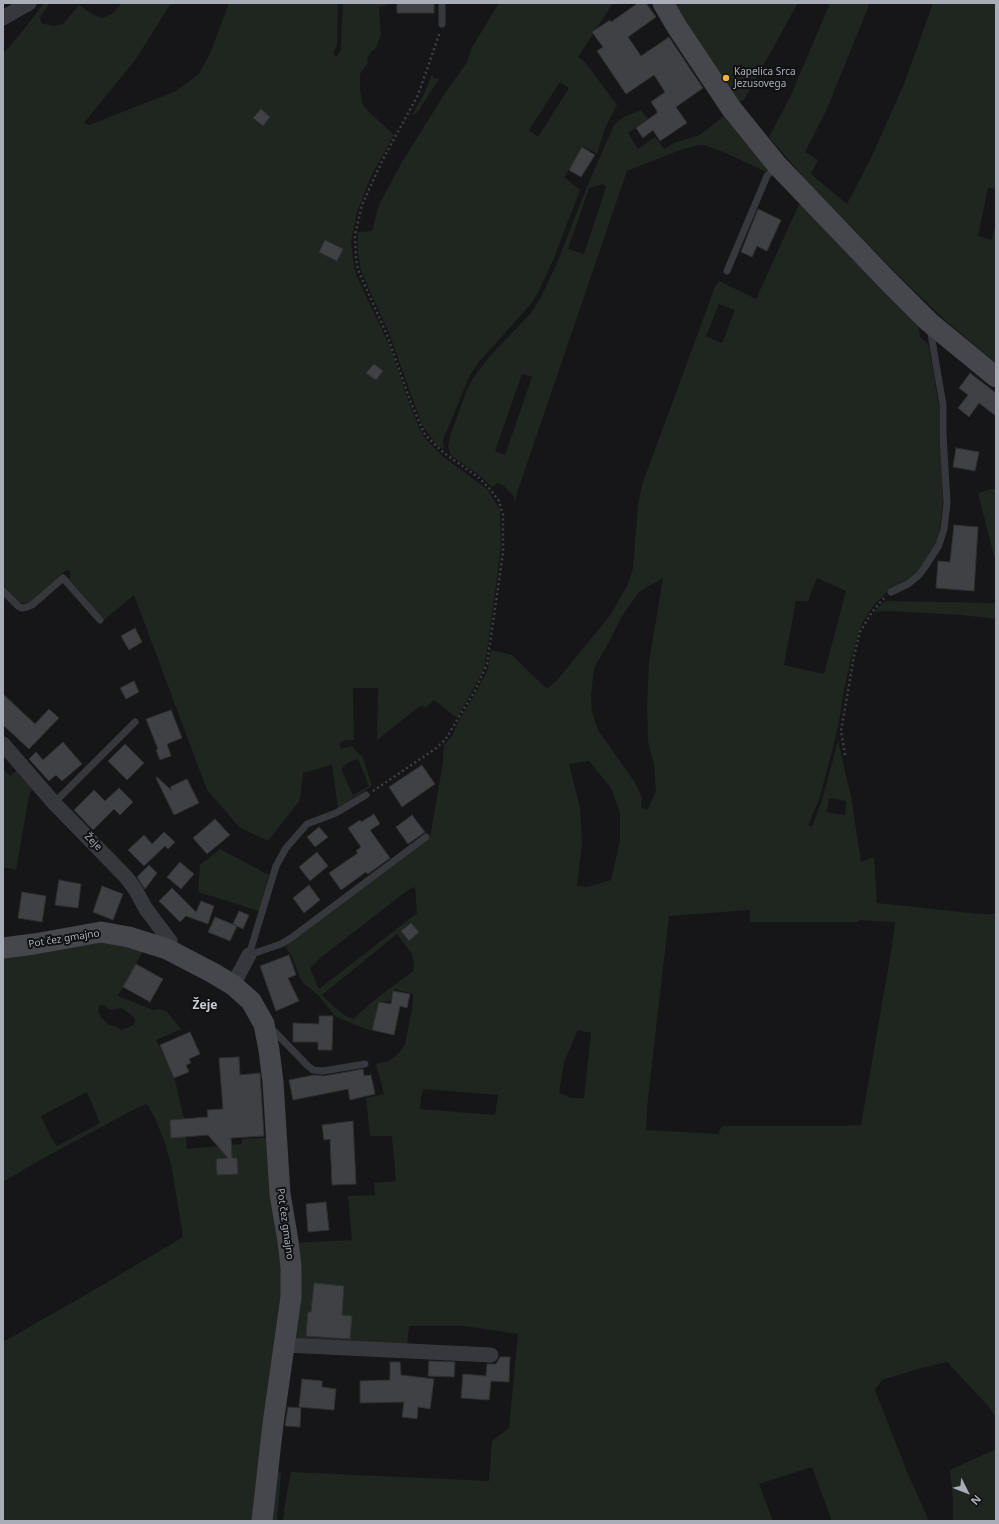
<!DOCTYPE html>
<html>
<head>
<meta charset="utf-8">
<style>
	body { margin:0 }
	#map { position:relative; width:999px; height:1524px; overflow:hidden; background:#161618; font-family:"Noto Sans",sans-serif }
	canvas { display:block }
	.frame { position:absolute; inset:0; border:4px solid #a8adb8; pointer-events:none }
	.north { position:absolute; left:947px; top:1472px; width:40px; height:40px; -webkit-text-stroke:3px #111113; paint-order:stroke; rotate:132deg; font-size:11px; font-weight:700; line-height:16px; text-align:center; color:#a8adb8 }
	.north::after { content:''; display:block; margin:auto; width:14px; height:18px; background:#a8adb8; clip-path:polygon(50% 0,100% 100%,50% 72%,0 100%) }
</style>
</head>
<body>
<div id="map">
<canvas width="999" height="1524"></canvas>
<div class="frame"></div>
<div class="north">N</div>
</div>
<script>
const ctx = document.querySelector('canvas').getContext('2d');
ctx.lineJoin = 'round';
function fill(path, color) { ctx.fillStyle = color; ctx.fill(path, 'evenodd'); }
const shape = rows => new Path2D(rows.map(r => 'M' + r).join(''));
function strokePath(path, color, width, dash) { ctx.strokeStyle = color; ctx.lineWidth = width; ctx.lineCap = dash ? 'butt' : 'round'; ctx.setLineDash(dash || []); ctx.stroke(path); }
function write(font, color, halo, rows, align = 'center') {
  ctx.font = font + ' "Noto Sans",sans-serif'; ctx.lineWidth = 4; ctx.setLineDash([]); ctx.textBaseline = 'middle'; ctx.strokeStyle = halo; ctx.fillStyle = color; for (const [text, x, y, turn = 0] of rows) {
    ctx.save(); ctx.translate(x, y); ctx.rotate((+turn || 0) * Math.PI / 180); ctx.textAlign = isNaN(turn) ? turn : align; if (halo) ctx.strokeText(text, 0, 0); ctx.fillText(text, 0, 0); ctx.restore();
  }
}
fill(shape([
	[44,3,50,3,40,17,41,23,53,26,63,24,79,5,92,14,102,18,112,14,122,3,171,3,136,59,84,123,89,125,176,91,199,74,211,51,229,3,338,3,337,44,333,54,336,57,341,50,341,43,343,3,387,3,387,5,379,7,381,35,376,48,371,52,367,59,368,63,360,74,360,90,362,102,365,108,394,135,372,174,357,212,351,242,354,265,357,277,390,347,410,406,422,434,429,443,445,458,487,489,500,510,501,548,488,644,485,664,481,675,457,718,434,700,426,707,420,706,377,740,378,688,353,688,354,740,345,740,339,744,341,749,352,746,359,755,362,755,372,786,338,808,332,765,303,773,300,800,268,841,239,827,207,790,134,595,104,620,70,580,70,571,66,570,30,603,19,603,3,586,3,54,21,33],
	[358,759,369,786,353,795,341,769,349,762],
	[499,3,613,3,578,57,585,62,617,105,605,128,597,154,583,146,564,177,580,190,554,258,538,293,530,305,479,362,470,375,443,440,444,450,436,444,422,425,389,333,361,271,358,254,358,232,372,231,379,205,402,162,447,90,466,64,472,47],
	[560,82,569,88,538,137,529,130],
	[672,3,798,3,744,100,739,102],
	[830,3,870,3,826,111,805,152,818,160,811,174,847,204,871,158,904,84,933,3,996,3,996,189,988,188,978,236,992,240,996,222,996,363,947,322,897,274,810,185,769,137,791,95],
	[432,75,435,79,439,79,417,113,412,115,424,94],
	[641,110,648,119,628,133,638,149,655,137,664,149,676,142,700,135,725,115,740,136,767,165,766,172,726,153,704,145,699,145,683,149,627,171,519,487,514,503,514,496,504,486,498,483,492,487,480,476,451,455,448,446,450,436,468,387,474,377,489,357,531,313,541,297,558,261,588,184,614,125,622,118],
	[603,184,606,187,584,254,568,249,589,188],
	[522,374,532,377,505,455,495,451],
	[801,200,914,318,919,328,920,337,928,344,933,369,939,408,939,432,942,464,943,501,940,527,936,544,919,571,906,581,887,592,873,606,861,625,851,659,843,695,839,722,832,751,819,800,808,825,812,827,822,800,838,741,851,796,861,862,874,857,877,903,980,914,996,914,996,1418,989,1407,947,1362,918,1369,882,1380,875,1390,906,1469,929,1521,832,1521,812,1467,759,1484,773,1521,283,1521,285,1503,291,1472,489,1481,492,1441,509,1428,518,1334,464,1326,409,1326,407,1347,293,1339,294,1243,352,1240,348,1196,375,1195,374,1183,396,1181,392,1136,370,1136,366,1098,384,1094,376,1064,388,1061,393,1058,399,1053,405,1044,412,1009,413,994,394,989,390,1002,380,1001,371,1031,336,1017,318,995,302,982,291,955,285,946,430,838,443,762,444,745,452,736,458,722,478,689,488,669,491,650,512,655,547,689,559,678,611,614,628,584,633,568,638,504,642,485,715,287,719,281,756,299],
	[719,304,735,310,722,343,706,336],
	[663,578,649,662,647,704,648,741,654,765,656,792,647,810,641,807,642,798,636,784,598,730,592,712,591,696,594,668,609,642,622,616,639,592],
	[817,578,846,591,824,674,784,665,796,601,808,601],
	[589,761,611,788,620,813,620,841,611,880,587,887,577,886,582,842,580,808,569,764],
	[829,798,846,801,845,815,827,812],
	[415,887,417,913,319,989,310,968,319,959,408,890],
	[750,910,750,922,858,922,860,920,895,922,891,952,861,1125,836,1126,722,1126,718,1134,646,1130,647,1107,669,916],
	[411,923,419,932,409,941,401,931],
	[397,934,412,954,414,965,413,971,373,1001,353,1019,346,1016,333,1006,322,995],
	[578,1030,591,1033,584,1098,572,1098,559,1093,564,1062],
	[424,1089,498,1095,495,1115,420,1109,421,1096],
	[996,488,996,564,978,493],
	[885,601,996,603,996,619,962,615,887,611,874,612],
	[19,768,22,770,20,776,32,788,29,796,16,870,3,867,3,769,10,776],
	[220,849,269,875,259,911,198,892,200,865],
	[103,939,140,946,142,953,118,996,153,1010,160,1009,167,1012,181,1029,156,1040,171,1068,175,1080,184,1119,187,1149,242,1144,242,1139,273,1137,288,1268,258,1521,3,1521,3,1342,101,1286,183,1237,172,1169,165,1143,155,1118,147,1104,135,1109,107,1124,40,1160,3,1182,3,953],
	[100,1005,104,1005,110,1010,122,1008,134,1017,135,1021,134,1025,121,1030,117,1027,109,1025,100,1016,98,1011],
	[87,1092,100,1123,57,1146,52,1139,41,1116],
	[996,1449,996,1521,953,1521,953,1498,950,1470],
	[273,1472,281,1472,277,1521,268,1521]
]), '#1e261f');
const building = shape([
	[397,3,434,3,434,13,397,13,397,3],
	[638,3,646,3,656,17,628,37,641,56,669,37,703,88,676,107,687,123,660,141,653,130,643,138,636,128,657,113,657,111,651,102,665,92,654,75,626,94,597,51,603,47,592,32,610,20,611,22,638,3],
	[261,109,270,117,263,126,253,118,261,109],
	[582,147,595,155,581,177,569,170,582,147],
	[758,209,781,220,767,251,757,246,752,257,741,252,758,209],
	[325,240,343,249,337,261,319,252,325,240],
	[374,364,383,371,376,380,366,373,374,364],
	[970,373,996,393,996,416,979,403,969,417,958,408,968,395,959,388,970,373],
	[956,448,979,452,975,471,953,467,956,448],
	[954,525,978,527,974,591,936,588,938,561,950,562,954,525],
	[135,628,142,642,129,650,121,636,135,628],
	[134,681,139,692,126,699,120,688,134,681],
	[3,694,35,724,49,709,59,718,29,749,3,725,3,694],
	[171,710,182,738,167,744,171,756,160,760,156,750,158,749,146,719,171,710],
	[63,742,82,764,62,781,56,775,49,781,29,759,36,752,43,760,63,742],
	[125,744,144,763,127,780,108,761,125,744],
	[422,765,435,784,402,807,389,787,422,765],
	[157,777,172,791,170,787,187,779,199,803,174,815,156,778,157,777],
	[119,788,133,802,120,815,114,809,93,830,74,810,94,790,105,801,119,788],
	[374,814,380,824,370,830,390,858,368,874,366,872,341,890,329,873,358,853,356,851,361,847,348,828,360,820,361,822,374,814],
	[412,815,425,832,408,844,396,827,412,815],
	[215,819,230,835,207,854,193,838,215,819],
	[319,827,328,837,315,847,307,837,319,827],
	[164,832,175,842,168,849,165,846,144,866,128,850,144,835,152,844,164,832],
	[317,852,328,866,310,881,299,867,317,852],
	[180,862,194,874,181,889,167,877,180,862],
	[149,865,157,873,145,889,137,877,149,865],
	[59,880,81,884,78,908,55,905,59,880],
	[309,885,320,900,304,913,293,898,309,885],
	[102,886,123,894,113,920,93,912,102,886],
	[172,888,196,912,201,901,214,906,208,924,186,916,180,922,159,901,172,888],
	[22,892,46,896,42,922,18,918,22,892],
	[239,911,249,915,243,929,233,924,239,911],
	[215,917,237,926,230,941,208,932,215,917],
	[411,923,419,932,409,941,401,931,411,923],
	[289,955,296,975,288,978,299,1001,276,1011,260,966,289,955],
	[136,964,163,979,150,1002,123,987,136,964],
	[393,991,410,994,407,1008,400,1006,394,1035,372,1030,379,1002,391,1004,393,991],
	[319,1016,333,1016,332,1050,318,1050,318,1042,293,1042,293,1023,319,1024,319,1016],
	[190,1032,200,1054,189,1059,191,1063,186,1065,189,1072,174,1078,160,1045,190,1032],
	[239,1057,240,1075,260,1073,264,1136,231,1138,232,1158,237,1158,238,1174,217,1175,216,1159,228,1158,208,1135,171,1138,170,1120,208,1117,207,1110,223,1109,219,1058,239,1057],
	[363,1069,364,1076,371,1075,375,1094,350,1100,348,1089,293,1100,289,1080,314,1075,324,1076,363,1069],
	[353,1121,356,1184,332,1185,330,1139,324,1140,322,1125,353,1121],
	[326,1202,329,1230,308,1232,306,1204,326,1202],
	[314,1283,344,1286,342,1315,352,1316,350,1339,306,1336,308,1312,311,1312,314,1283],
	[500,1357,510,1357,509,1382,491,1381,489,1400,461,1398,463,1374,486,1376,487,1364,496,1364,500,1357],
	[429,1361,455,1362,454,1377,428,1376,429,1361],
	[390,1362,400,1362,401,1375,434,1379,430,1409,418,1407,417,1419,402,1417,404,1402,360,1403,360,1381,390,1380,390,1362],
	[302,1379,322,1381,322,1387,336,1389,334,1410,299,1407,302,1379],
	[288,1407,301,1408,300,1427,285,1426,288,1407]
]);
fill(building, '#404145');
strokePath(building, '#303034', 1);
strokePath(shape([
	[845,755,841,731,854,656,860,632,872,612,884,598],
	[373,791,435,749,445,740,476,689,487,664,503,553,503,515,499,501,490,489,478,477,444,453,432,442,424,433,411,403,387,335,358,270,356,258,355,235,362,205,382,161,418,95,440,32]
]), '#3d3f44', 2.5, [2, 3]);
strokePath(shape([
	[442,3,442,24],
	[727,271,767,176,776,166],
	[3,591,19,607,22,608,27,607,32,605,63,578,100,620],
	[891,592,908,584,919,575,925,567,939,545,944,529,947,503,943,434,943,405,930,328],
	[54,803,135,722],
	[249,955,281,944,291,938,426,837],
	[249,955,276,866,286,848,307,824,336,813,366,795],
	[270,1027,308,1066,313,1070,323,1071,365,1064]
]), '#37383d', 7);
strokePath(shape([
	[3,18,29,3],
	[3,744,54,803,126,877,135,889,146,909,170,941,167,949],
	[233,985,249,955],
	[285,1345,491,1355]
]), '#37383d', 15);
strokePath(shape([
	[663,3,677,27,731,108,777,165,886,279,929,322,996,377],
	[3,948,34,944,101,932,129,937,167,949,213,973,233,985,251,1001,264,1024,269,1050,273,1082,280,1194,288,1241,291,1267,291,1297,273,1424,262,1521]
]), '#45474d', 21);
for (const [x, y, r, color] of [
	[726,78,4,"#f2b134"]
]) { const dot = new Path2D(); dot.arc(x, y, r, 0, 2 * Math.PI); ctx.fillStyle = color; ctx.fill(dot); strokePath(dot, '#111113', 1.5); }
write('10px', '#a8adb8', '#111113', [
	["Kapelica Srca",734,72],
	["Jezusovega",734,84]
], 'left');
write('10px', '#a8adb8', '#111113', [
	["Žeje",93,842,45],
	["Pot čez gmajno",64,939,-9],
	["Pot čez gmajno",285,1224,82]
]);
write('bold 12px', '#c9ccd4', '#111113', [
	["Žeje",205,1006]
]);
</script>
</body>
</html>
